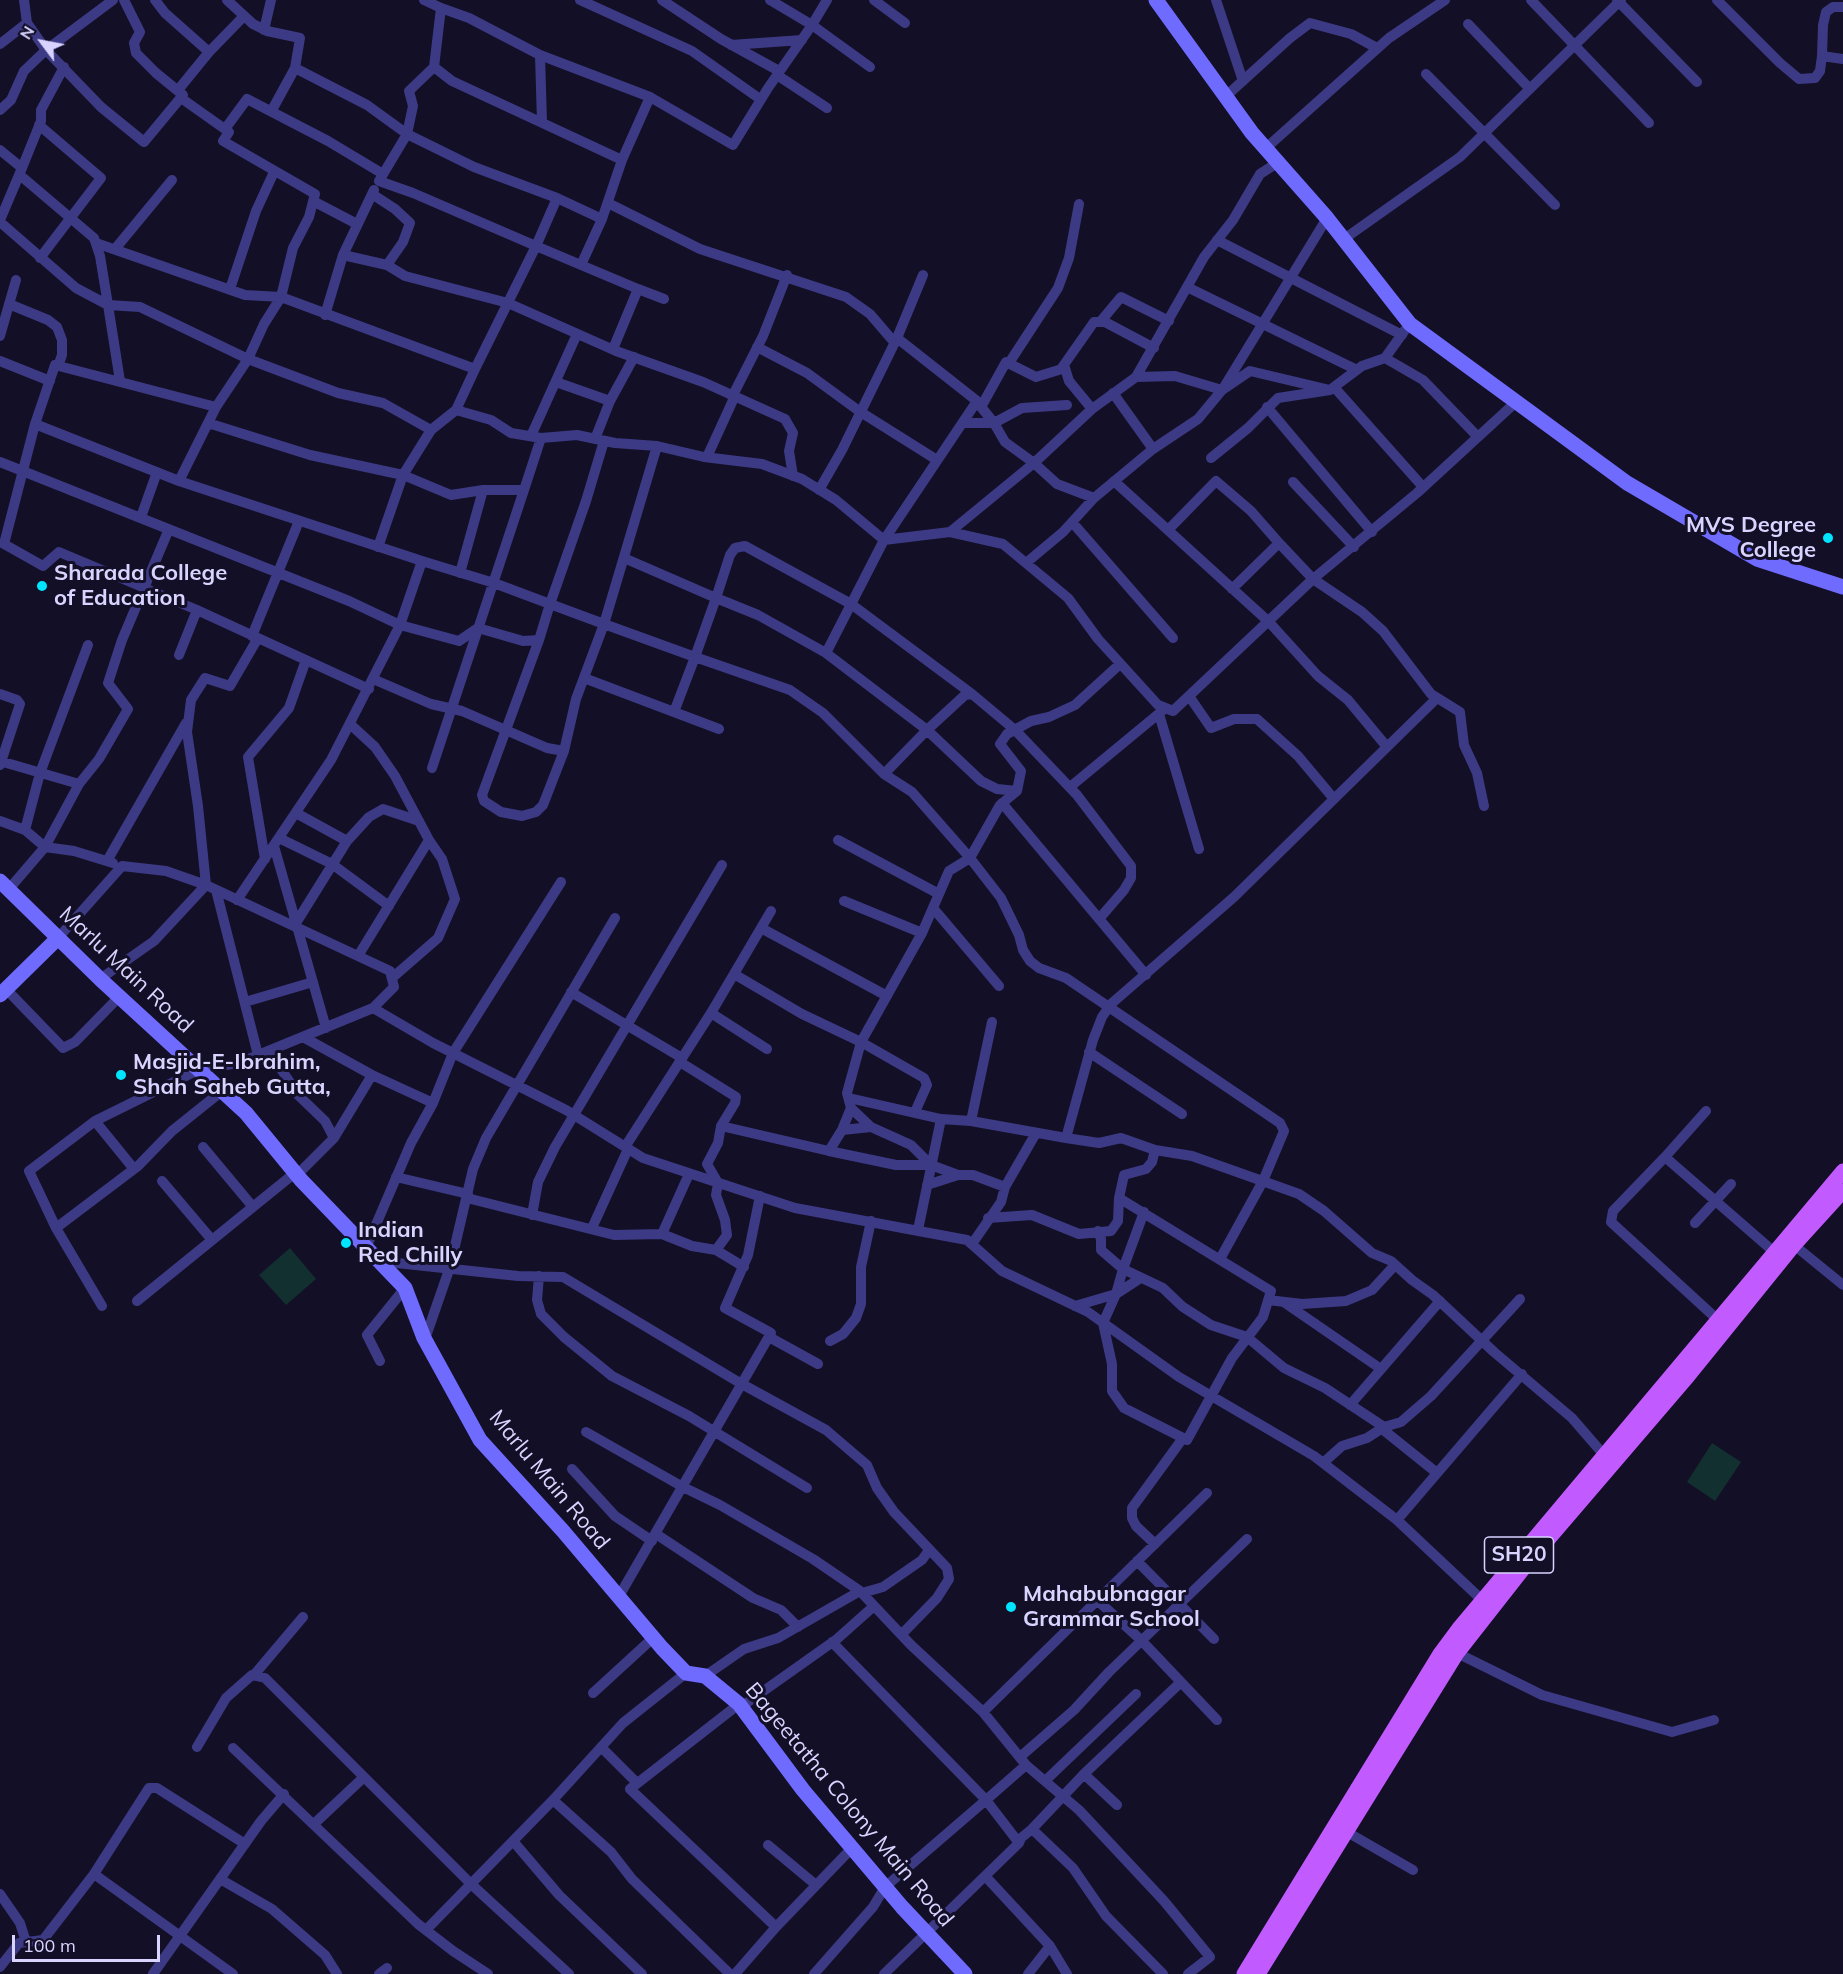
<!DOCTYPE html>
<html>
<head>
<meta charset="utf-8">
<style>
	body { margin:0 }
	#map { position:relative; width:1843px; height:1974px; overflow:hidden; background:#130f26; font-family:Mulish,sans-serif }
	canvas { display:block }
	.north { position:absolute; left:12px; top:12px; width:60px; height:60px; -webkit-text-stroke:4px #130f26; paint-order:stroke; rotate:302deg; font-size:16px; font-weight:700; line-height:24px; text-align:center; color:#d9d4ff }
	.north::after { content:''; display:block; margin:auto; width:21px; height:27px; background:#d9d4ff; clip-path:polygon(50% 0,100% 100%,50% 72%,0 100%) }
	.scale { position:absolute; left:12px; top:1935px; width:148px; height:27px; box-sizing:border-box; border:3px solid #d9d4ff; border-top:0; padding-left:8px; font-size:18px; line-height:21px; white-space:nowrap; color:#d9d4ff; -webkit-text-stroke:4px #130f26; paint-order:stroke }
</style>
</head>
<body>
<div id="map">
<canvas width="1843" height="1974"></canvas>
<div class="north">N</div>
<div class="scale">100 m</div>
</div>
<script>
const ctx = document.querySelector('canvas').getContext('2d');
ctx.lineJoin = 'round';
function fill(path, color) { ctx.fillStyle = color; ctx.fill(path, 'evenodd'); }
const shape = rows => new Path2D(rows.map(r => 'M' + r).join(''));
function strokePath(path, color, width, dash) { ctx.strokeStyle = color; ctx.lineWidth = width; ctx.lineCap = dash ? 'butt' : 'round'; ctx.setLineDash(dash || []); ctx.stroke(path); }
function write(font, color, halo, rows, align = 'center') {
  ctx.font = font + ' Mulish,sans-serif'; ctx.lineWidth = 6; ctx.setLineDash([]); ctx.textBaseline = 'middle'; ctx.strokeStyle = halo; ctx.fillStyle = color; for (const [text, x, y, turn = 0] of rows) {
    ctx.save(); ctx.translate(x, y); ctx.rotate((+turn || 0) * Math.PI / 180); ctx.textAlign = isNaN(turn) ? turn : align; if (halo) ctx.strokeText(text, 0, 0); ctx.fillText(text, 0, 0); ctx.restore();
  }
}
fill(shape([
	[290,1248,316,1279,286,1305,259,1275],
	[1712,1443,1741,1462,1715,1501,1687,1482]
]), '#12302f');
strokePath(shape([
	[113,0,46,50,101,107,144,142,183,95,156,73,136,53,134,43,140,32,124,0],
	[155,0,165,13,209,52,244,16],
	[227,0,253,24,267,31,300,38,295,68,367,105,407,134,474,167,557,198,536,246,581,265,602,219,622,160,452,81,434,67,441,8,424,0],
	[580,0,692,51,760,99],
	[662,0,721,39,779,71],
	[770,0,812,25,870,67],
	[874,0,905,23],
	[1216,0,1243,81],
	[1531,0,1649,123],
	[1617,0,1697,82],
	[1717,0,1780,63,1799,79,1815,78,1820,71,1822,56,1843,59],
	[441,8,469,18,540,55,650,97,622,160],
	[1468,24,1530,89],
	[264,30,271,0],
	[0,44,27,23,24,0],
	[731,45,802,40],
	[540,55,542,122],
	[1822,56,1823,25,1826,12,1833,7,1843,7],
	[1426,74,1555,205],
	[777,75,827,108],
	[178,90,209,52],
	[650,97,733,145,768,88,812,25,827,0],
	[1225,97,1290,38,1310,23,1351,34,1377,48],
	[0,110,11,100,24,71,46,50,27,23],
	[272,110,295,68],
	[39,125,101,178,40,258],
	[225,129,247,99,328,141,383,174],
	[1266,148,1389,38,1445,0],
	[0,150,22,168,0,220],
	[22,168,41,121,41,110,64,67],
	[21,176,94,238,100,256,108,305],
	[372,194,395,209,410,223,403,242,387,265,405,276,508,303,616,351,703,382,785,419,793,433,789,451,793,476],
	[557,198,602,219],
	[313,201,357,224],
	[608,203,700,249,846,297,870,314,894,342],
	[0,222,76,288,108,305],
	[1344,239,1460,157,1621,0],
	[1217,240,1402,335],
	[96,243,245,295,281,297,475,369,536,246,413,193,379,181,407,134,413,106,409,91,434,67],
	[115,249,172,180],
	[343,255,387,265],
	[581,265,638,289,613,349],
	[1187,287,1357,370],
	[230,289,256,211,274,172],
	[638,289,664,299],
	[9,304,48,320,57,327,62,340,62,355,58,366],
	[325,315,343,255,374,190],
	[1101,321,1121,297,1169,321],
	[0,336,16,280],
	[757,347,807,373,859,411,937,460],
	[1385,358,1423,380,1478,437],
	[0,361,50,381],
	[1009,363,1058,288,1069,258,1079,204],
	[1061,369,1094,322,1105,322,1154,348],
	[120,381,108,305,140,307,248,359,264,324,281,297,293,248,309,217,315,194,223,141,229,132,181,98],
	[556,382,610,401,595,439],
	[1224,387,1327,218],
	[1334,387,1423,487],
	[1330,390,1362,366,1385,358,1405,330],
	[1113,393,1153,449,1198,419,1222,390,1175,376,1136,377],
	[732,397,763,336,787,275],
	[610,401,634,357],
	[977,402,994,423,1022,408,1067,405],
	[216,407,248,359,338,393,383,403,431,430,403,475,378,547],
	[981,407,1006,362,1036,377,1065,368,1069,381,1092,409],
	[1267,407,1372,532],
	[208,423,310,455,403,475,451,495,483,490,524,490,541,438,511,433,491,420,456,410],
	[35,424,179,481,216,407,55,365,35,424,4,544,43,566,59,552,197,610,369,689],
	[431,430,456,410,475,369],
	[531,436,577,334],
	[541,438,577,435,615,443,657,446],
	[604,441,586,501,550,604,539,640,523,641,478,628,459,641,400,625,422,561,494,583,550,604,604,624,695,657,674,712],
	[707,457,734,398],
	[1211,458,1248,428,1278,398,1330,390,1250,371,1222,390],
	[0,462,349,601,400,625,331,760,237,900],
	[179,481,422,561],
	[1114,481,1269,622,1318,676,1348,700,1387,747],
	[1293,482,1354,547],
	[819,490,842,450,897,338,923,275],
	[1094,498,1057,484,1034,463,1092,409,1136,377,1204,257,1233,220,1260,174,1277,163],
	[141,517,157,472],
	[1072,522,1173,638],
	[1168,530,1216,481,1251,511,1279,543,1232,589],
	[950,532,1034,463,1005,442,994,423,963,423],
	[1279,543,1313,579,1362,612,1383,631,1431,694,1460,712,1464,745,1477,773,1484,806],
	[624,558,716,598,695,657,790,690,823,713,884,774,912,792,970,858,949,871,922,933,861,1042,847,1093,851,1108,871,1127,842,1130,829,1151,896,1165,931,1165,958,1175],
	[1026,563,1063,532,1094,498,1153,449],
	[460,573,483,490],
	[252,636,299,521],
	[539,640,482,795,484,801,501,812,522,816,536,812,543,805,564,751],
	[826,653,884,540,977,401,897,338],
	[179,655,197,610],
	[1120,664,1075,705,1049,717,1031,721,1007,734,1000,744,1021,771,1017,791,1000,805,970,858,1001,898,1019,935,1023,950,1030,961,1039,968,1066,978,1280,1123,1284,1131,1263,1181,1220,1259],
	[584,678,719,729],
	[373,679,431,704,462,711,547,748,564,751,576,699,604,624,657,446,704,457,762,464,802,479,836,500,884,540,950,532,1003,544,1068,598,1098,639,1158,705,1173,711,1313,579,1417,493,1516,402],
	[0,694,17,700,20,704,0,765],
	[972,694,851,604,745,546,735,548,730,555,716,598,758,615,826,653,927,730,965,695,972,694,1015,730,1077,795,1131,866,1131,878,1124,890,1099,919],
	[1189,696,1211,728,1234,719,1257,719,1298,756,1334,799],
	[1159,714,1199,849],
	[350,724,375,747,395,776,429,840,358,956],
	[0,761,79,784,99,759,128,709,108,683,122,640,169,529],
	[432,768,524,490],
	[884,774,927,730,981,781,997,789,1017,791],
	[1070,787,1162,711],
	[1002,803,1146,975],
	[296,813,347,841,369,817,383,809,419,821],
	[0,821,25,830,45,847,79,784],
	[25,830,40,773,88,645],
	[279,838,332,864,389,906],
	[838,840,939,894],
	[274,846,326,1028],
	[265,859,248,757,289,708,306,660],
	[107,861,186,723],
	[9,889,45,847,74,851,113,863],
	[216,890,258,1055],
	[844,901,922,933],
	[933,908,999,986],
	[296,923,347,841],
	[761,928,887,996],
	[58,938,122,866,166,871,206,885,198,806,187,732,191,700,205,678,230,686,258,638],
	[734,974,802,1014,861,1042,924,1078,927,1085,915,1112],
	[392,978,438,938,455,899,442,859,429,840],
	[100,979,154,941,206,885,390,971,394,987,373,1008],
	[6,989,63,1048,75,1042,119,997],
	[571,992,682,1058],
	[245,1002,313,982],
	[711,1013,767,1049],
	[303,1037,372,1075,433,1103,453,1053,561,882],
	[269,1051,299,1096,325,1121,334,1138,298,1174],
	[1089,1052,1182,1114],
	[680,1062,736,1097,735,1103,721,1126,718,1143,707,1164,718,1183,716,1195,725,1220,727,1235,716,1250],
	[849,1098,941,1119],
	[1706,1111,1665,1157,1773,1251],
	[95,1121,134,1169],
	[971,1121,992,1022],
	[721,1126,829,1151],
	[871,1127,911,1145,931,1165],
	[842,1130,851,1108],
	[334,1138,372,1075],
	[1066,1138,1099,1143,1121,1138,1155,1150,1192,1156,1299,1194,1324,1211,1372,1253,1391,1261,1412,1280,1433,1295,1494,1352,1572,1418,1604,1455],
	[203,1147,253,1207],
	[625,1147,711,1013,771,911],
	[1665,1157,1613,1211,1611,1222,1718,1320],
	[689,1174,662,1234,692,1246,716,1250,744,1267],
	[396,1177,468,1194],
	[162,1181,212,1240],
	[927,1185,958,1175,973,1175,1005,1187,1001,1202,972,1244],
	[1005,1187,1036,1133],
	[467,1198,614,1235,662,1234],
	[532,1215,538,1182,555,1147,722,865],
	[988,1218,1032,1215,1079,1234,1111,1231,1118,1221,1119,1198],
	[1695,1223,1731,1184],
	[56,1228,138,1166,172,1131,222,1091],
	[592,1228,628,1149],
	[918,1230,941,1119,971,1121,1066,1138,1093,1040,1102,1017,1111,1004,1234,897,1437,698],
	[1098,1231,1101,1239,1101,1250,1123,1269,1144,1212],
	[1794,1245,1843,1285],
	[366,1248,411,1143,433,1103],
	[378,1261,518,1276,563,1277,740,1383,826,1430,867,1465,877,1488,894,1512,947,1568,949,1579,937,1598,902,1634],
	[539,1276,537,1300,541,1314,564,1337,612,1376,689,1416,807,1488],
	[1139,1279,1116,1294,1123,1269,1163,1288,1183,1307,1211,1325,1247,1337,1284,1368,1325,1388,1384,1427],
	[1268,1300,1302,1304,1346,1301,1372,1290,1395,1265],
	[137,1301,296,1172],
	[1285,1303,1381,1369],
	[102,1306,56,1228,29,1171,95,1121,200,1069,239,1063,373,1008,433,1043,566,1110,643,1158,795,1208,967,1240,1002,1271,1088,1312,1179,1377,1314,1456,1397,1520,1481,1599],
	[1075,1306,1116,1294,1103,1323,1112,1364,1112,1391,1124,1408,1187,1440,1232,1358,1263,1317,1271,1291,1119,1198,1124,1175,1146,1169,1152,1162,1155,1150],
	[769,1337,818,1364],
	[425,1339,450,1267,473,1169,486,1138,615,918],
	[830,1341,843,1334,856,1318,861,1304,861,1267,871,1221],
	[380,1361,367,1335,405,1288],
	[1350,1405,1440,1301],
	[1381,1428,1437,1473],
	[586,1432,683,1487,720,1505,813,1559,860,1591],
	[1323,1463,1342,1446,1367,1438,1384,1427,1401,1422,1431,1396,1520,1299],
	[572,1469,615,1516,652,1541],
	[1397,1520,1522,1374],
	[656,1534,753,1598,781,1610,798,1627],
	[1155,1544,1136,1526,1132,1518,1132,1508,1183,1438],
	[1137,1561,1214,1639],
	[862,1593,883,1587,922,1560,929,1550],
	[618,1598,771,1333,725,1308,748,1255,760,1196],
	[1097,1600,1141,1640,1217,1720],
	[1457,1653,1542,1695,1672,1732,1714,1720],
	[254,1675,303,1617],
	[705,1676,744,1649,778,1638,860,1591,911,1645,983,1712,1026,1765],
	[593,1693,653,1638],
	[741,1707,837,1639,874,1606],
	[983,1712,1207,1493],
	[197,1747,226,1698,252,1675,265,1678,471,1884,569,1974],
	[601,1747,637,1783],
	[233,1748,418,1924,453,1951,488,1974],
	[1020,1757,1074,1710,1109,1672,1247,1539],
	[1084,1774,1117,1805],
	[1045,1781,1136,1694],
	[553,1800,611,1852,632,1879,730,1974],
	[315,1823,364,1777],
	[1032,1829,1084,1774,1181,1682],
	[1347,1832,1413,1870],
	[513,1841,559,1895,642,1974],
	[768,1845,816,1885],
	[986,1877,1050,1946],
	[220,1879,272,1909,325,1955,337,1974],
	[0,1894,20,1923,26,1942],
	[776,1927,852,1848],
	[426,1930,553,1800,623,1723,686,1673],
	[0,1967,19,1943,43,1940,94,1874],
	[153,1974,261,1821,284,1794],
	[233,1974,94,1874,149,1788,157,1788,245,1844],
	[379,1974,387,1968],
	[735,1974,776,1927,630,1789,739,1704],
	[814,1974,873,1907,885,1887,986,1800,832,1642],
	[884,1974,1019,1843],
	[1028,1974,1050,1946,1067,1974],
	[1163,1974,1106,1916,1073,1868,1032,1829,1021,1838,1019,1843,986,1800,1026,1765,1079,1810,1164,1901,1210,1957,1188,1974]
]), '#3d3a85', 10);
strokePath(shape([
	[1156,0,1252,133,1327,218,1410,324,1627,483,1757,559,1843,587],
	[0,881,100,979,246,1113,301,1180,405,1288,424,1338,480,1440,563,1531,662,1648,686,1673,705,1676,739,1704,803,1790,902,1907,965,1974],
	[0,995,58,938]
]), '#6f6bff', 15);
strokePath(shape([
	[1244,1974,1440,1654,1460,1627,1843,1171],
	[1258,1974,1457,1653,1526,1565,1688,1376,1794,1245,1843,1191]
]), '#c25bff', 15);
for (const [x, y, r, color] of [
	[1828,538,6,"#00e5ff"],
	[42,586,6,"#00e5ff"],
	[121,1075,6,"#00e5ff"],
	[346,1243,6,"#00e5ff"],
	[1011,1607,6,"#00e5ff"]
]) { const dot = new Path2D(); dot.arc(x, y, r, 0, 2 * Math.PI); ctx.fillStyle = color; ctx.fill(dot); strokePath(dot, '#130f26', 2); }
for (const [x, y, w] of [
	[1519,1555,69]
]) { const box = new Path2D(); box.roundRect(x - w / 2, y - 18, w, 36, 4.5); ctx.fillStyle = '#130f26'; ctx.fill(box); strokePath(box, '#d9d4ff', 1.5); }
write('bold 21px', '#d9d4ff', null, [
	["SH20",1519,1555]
]);
write('bold 22px', '#d9d4ff', '#130f26', [
	["MVS Degree",1816,525,"right"],
	["College",1816,550,"right"],
	["Sharada College",54,573],
	["of Education",54,598],
	["Masjid-E-Ibrahim,",133,1062],
	["Shah Saheb Gutta,",133,1087],
	["Indian",358,1230],
	["Red Chilly",358,1255],
	["Mahabubnagar",1023,1594],
	["Grammar School",1023,1619]
], 'left');
write('22px', '#d9d4ff', '#130f26', [
	["Marlu Main Road",126,970,43],
	["Marlu Main Road",549,1480,50],
	["Bageetatha Colony Main Road",849,1805,50]
]);
</script>
</body>
</html>
